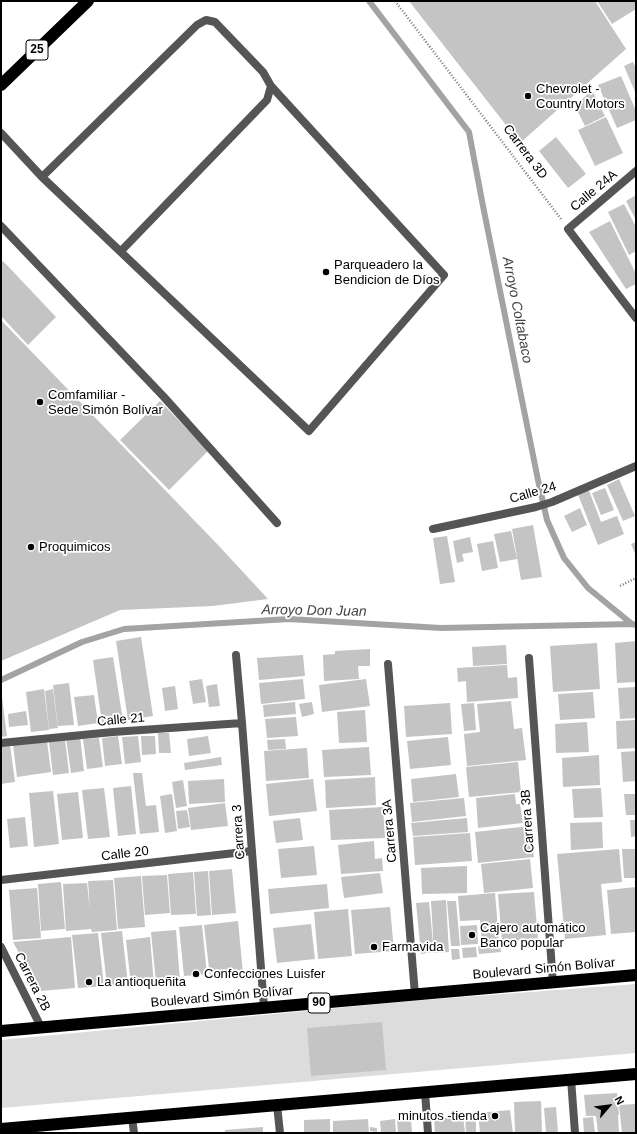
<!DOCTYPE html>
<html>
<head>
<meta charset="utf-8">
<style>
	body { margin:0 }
	#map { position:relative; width:637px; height:1134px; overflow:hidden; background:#fff; font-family:Helvetica,sans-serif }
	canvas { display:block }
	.frame { position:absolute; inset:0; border:2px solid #000; pointer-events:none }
	.north { position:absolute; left:589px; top:1086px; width:40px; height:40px; -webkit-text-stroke:3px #fff; paint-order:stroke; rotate:62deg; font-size:11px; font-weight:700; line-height:16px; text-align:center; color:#000 }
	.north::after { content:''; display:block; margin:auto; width:14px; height:18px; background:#000; clip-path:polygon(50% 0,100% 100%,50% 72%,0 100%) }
</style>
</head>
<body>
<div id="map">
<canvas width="637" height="1134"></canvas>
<div class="frame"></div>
<div class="north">N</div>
</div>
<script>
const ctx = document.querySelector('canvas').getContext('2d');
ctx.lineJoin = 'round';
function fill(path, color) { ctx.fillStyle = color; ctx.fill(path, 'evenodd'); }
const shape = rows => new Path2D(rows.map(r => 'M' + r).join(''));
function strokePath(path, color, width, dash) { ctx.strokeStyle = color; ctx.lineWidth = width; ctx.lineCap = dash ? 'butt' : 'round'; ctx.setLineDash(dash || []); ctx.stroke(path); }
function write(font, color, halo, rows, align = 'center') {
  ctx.font = font + ' Helvetica,sans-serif'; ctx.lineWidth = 3.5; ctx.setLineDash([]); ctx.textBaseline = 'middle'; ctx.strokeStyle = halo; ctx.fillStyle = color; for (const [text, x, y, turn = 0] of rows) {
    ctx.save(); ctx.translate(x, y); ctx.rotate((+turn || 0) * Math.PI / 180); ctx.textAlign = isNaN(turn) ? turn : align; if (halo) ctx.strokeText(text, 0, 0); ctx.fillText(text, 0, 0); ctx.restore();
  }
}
fill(shape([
	[636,984,636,1053,1,1108,1,1040,411,1001]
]), '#dcdcdc');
strokePath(shape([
	[369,1,469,132,483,206,538,480,547,520,564,558,588,588,632,624],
	[1,680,82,642,124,629,289,619,441,628,632,624,636,625]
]), '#a3a3a3', 6);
fill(shape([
	[409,1,595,1,626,49,520,143],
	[597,1,636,1,636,9,612,24],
	[633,62,636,68,636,94,624,66],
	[621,76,636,111,636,120,617,128,598,85],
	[592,90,605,116,585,126,575,106],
	[606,117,623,153,595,166,578,130],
	[556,137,586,174,568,188,539,151],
	[636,195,636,220,626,201],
	[624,204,636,227,636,251,629,255,608,212],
	[610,221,636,274,636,284,626,289,589,232],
	[3,261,56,317,28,345,1,316,1,263],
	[1,320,219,546,268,599,213,606,120,610,1,661],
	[160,401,208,451,169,490,120,440],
	[619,479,635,516,623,521,607,485],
	[588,488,601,522,617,516,624,534,598,545,577,492],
	[605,488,614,510,601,515,592,493],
	[580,508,587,525,572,532,564,516],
	[533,525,542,577,521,580,512,529],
	[511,531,517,559,500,562,494,534],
	[447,536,455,582,440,584,433,538],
	[470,537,473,552,462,554,464,561,457,563,453,541],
	[493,541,498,568,482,571,477,544],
	[636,542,636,556,631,544],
	[141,637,153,716,128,720,116,641],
	[636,641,636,682,617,683,615,643],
	[597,643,600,689,553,692,550,646],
	[506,645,507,664,473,666,472,647],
	[370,649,370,666,358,666,359,679,324,681,323,655,335,654,335,651],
	[303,655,305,676,259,680,257,658],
	[113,657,123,721,102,723,93,660],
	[507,665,508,678,517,677,518,698,467,702,466,681,458,682,457,668],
	[202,679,206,702,193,704,189,681],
	[303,679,305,699,261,704,259,683],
	[366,679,370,706,322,712,319,685],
	[69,683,74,725,58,726,53,685],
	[217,684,220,706,209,707,206,686],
	[175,686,178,709,165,711,162,688],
	[636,687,636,718,620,719,618,688],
	[44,689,49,730,31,732,26,692],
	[53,689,58,728,49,729,45,691],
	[593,692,595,718,560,720,558,694],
	[94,695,98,723,78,726,74,697],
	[1,697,2,697,7,736,1,737],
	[511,701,514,729,522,728,526,760,467,766,464,734,480,732,477,704],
	[295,702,296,714,264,717,263,705],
	[312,702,314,714,302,717,299,704],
	[450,703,452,734,406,737,404,706],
	[474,703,476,730,464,731,461,704],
	[365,710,367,742,339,743,337,712],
	[26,711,28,725,9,727,8,714],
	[296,717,298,736,267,738,265,719],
	[636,720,636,748,617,749,616,721],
	[587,722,589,752,556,753,555,724],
	[158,733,169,733,171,753,159,753],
	[80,736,84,771,71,773,66,738],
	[118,736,122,764,105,766,102,738],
	[138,736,141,762,125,764,122,737],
	[141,736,155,736,156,754,142,755],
	[208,736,211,753,189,756,187,739],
	[448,737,451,765,410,769,407,741],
	[99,738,103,767,87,769,83,739],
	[285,739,286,749,268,750,267,740],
	[65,740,69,773,53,775,49,742],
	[47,741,51,772,17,777,13,745],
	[10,745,15,782,1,784,1,746],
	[369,747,371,775,324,777,322,750],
	[307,748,309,778,266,781,264,751],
	[636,751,636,781,623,782,621,752],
	[599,755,600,785,563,787,562,758],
	[221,757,222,765,185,770,184,763],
	[518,762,521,792,469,797,466,767],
	[133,773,142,773,146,806,156,805,159,832,140,834],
	[456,774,459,797,413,802,411,779],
	[375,777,376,805,326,808,325,780],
	[224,779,225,802,189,804,188,781],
	[313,779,317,811,269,816,266,784],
	[183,780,187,806,176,808,172,782],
	[131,786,136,834,118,836,113,788],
	[104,788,110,837,88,839,82,790],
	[601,788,603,817,574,818,572,789],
	[53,791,59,844,34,847,29,793],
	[78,792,83,838,62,840,57,794],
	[172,794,177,831,165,833,160,796],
	[515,794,516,804,520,804,523,823,478,828,476,798],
	[624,794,636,794,636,815,626,815],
	[464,798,466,816,412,822,410,803],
	[225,803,228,826,191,830,188,808],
	[383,807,385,838,331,840,329,810],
	[187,810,190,827,178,829,176,811],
	[25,817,28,846,10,848,7,819],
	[300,818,303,840,276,843,273,821],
	[467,818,468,832,413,836,411,823],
	[630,820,636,820,636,836,631,837],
	[602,822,603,848,571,850,570,823],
	[530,826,534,857,478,863,475,832],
	[470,833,472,861,415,865,413,837],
	[374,841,375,859,382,858,383,871,341,874,338,845],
	[314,846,317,875,281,878,278,849],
	[619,849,622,882,601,884,606,935,565,939,557,854],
	[622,849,636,849,636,878,624,878],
	[530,859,533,888,484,893,481,864],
	[467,866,467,893,422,894,421,868],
	[232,869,236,913,212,915,209,871],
	[208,871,211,915,197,916,194,872],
	[193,872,196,914,171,915,168,874],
	[380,873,383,893,344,898,341,877],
	[167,875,170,913,145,915,142,876],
	[141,876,145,927,118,929,114,878],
	[113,880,117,930,92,932,91,929,66,931,63,884,87,883,90,910,88,881],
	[61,882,65,929,41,931,38,884],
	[327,884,329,908,270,914,268,889],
	[636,887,636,932,611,934,607,890],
	[37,888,41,938,13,940,9,890],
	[534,892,538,939,502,941,498,894],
	[495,893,499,941,482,943,480,920,460,921,458,896],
	[446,900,449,952,434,953,431,901],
	[447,901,456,901,460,946,451,946],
	[429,902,434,952,421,954,416,903],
	[390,907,394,951,355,954,351,910],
	[348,909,352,956,318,959,314,912],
	[238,921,243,973,210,977,204,925],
	[311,924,315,959,277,963,273,928],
	[202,925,207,974,184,976,179,927],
	[477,925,478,944,461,945,460,926],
	[176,930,180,981,156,983,151,932],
	[122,931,128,984,107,986,101,933],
	[98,933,104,986,78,988,72,935],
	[71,937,75,988,40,991,13,942],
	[150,937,154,984,131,986,126,940],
	[500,945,501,952,479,954,478,946],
	[476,947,477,957,463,958,462,948],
	[451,949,459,949,460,959,452,960],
	[382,1022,386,1070,311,1076,307,1028],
	[617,1093,619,1115,618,1115,619,1133,598,1133,596,1116,586,1116,584,1095],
	[541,1101,542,1133,515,1133,514,1102],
	[636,1104,636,1133,622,1133,619,1105],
	[556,1107,558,1133,546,1133,544,1108],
	[510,1110,513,1133,480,1133,478,1113],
	[476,1114,476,1133,466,1133,465,1115],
	[463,1116,465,1133,435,1133,434,1119],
	[593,1117,595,1133,584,1133,583,1118],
	[330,1119,330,1133,304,1133,304,1120],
	[368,1119,369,1133,333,1133,333,1121],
	[395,1119,396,1133,381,1133,380,1121],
	[411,1119,412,1133,398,1133,397,1120],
	[263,1127,263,1133,225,1133,225,1130],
	[370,1127,377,1128,377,1132,370,1131]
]), '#c4c4c4');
strokePath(shape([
	[395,1,561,219],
	[620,586,636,578]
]), '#777', 2.5, [1, 2]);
strokePath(shape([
	[1,133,42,177,309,431,444,275,271,86],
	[42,177,197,25,206,20,215,22,263,72,271,86,267,100,121,251],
	[1,226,163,396,277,523]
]), '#555', 8);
strokePath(shape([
	[636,171,568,229,636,318],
	[433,529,536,507,552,502,636,466],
	[236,655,242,723,264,1007],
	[529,658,553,983],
	[388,664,415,995],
	[1,743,113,732,242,723],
	[1,880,252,851],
	[1,947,41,1027],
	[571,1079,575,1133],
	[425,1092,428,1133],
	[277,1105,280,1133],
	[132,1117,134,1133]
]), '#555', 8);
strokePath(shape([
	[1,85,88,1],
	[1,1031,636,975],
	[1,1129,636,1074]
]), '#000', 12);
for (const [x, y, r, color] of [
	[528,96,4,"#000"],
	[326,272,4,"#000"],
	[40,402,4,"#000"],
	[31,547,4,"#000"],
	[472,935,4,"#000"],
	[374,947,4,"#000"],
	[196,974,4,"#000"],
	[89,982,4,"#000"],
	[495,1116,4,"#000"]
]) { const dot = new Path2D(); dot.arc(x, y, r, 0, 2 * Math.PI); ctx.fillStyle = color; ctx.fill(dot); strokePath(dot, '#fff', 1.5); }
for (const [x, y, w] of [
	[37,50,22],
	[319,1003,22]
]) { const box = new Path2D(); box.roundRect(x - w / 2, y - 10, w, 20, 3); ctx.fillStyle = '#fff'; ctx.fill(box); strokePath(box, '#000', 1); }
write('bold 12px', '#000', null, [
	["25",37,50],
	["90",319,1003]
]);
write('13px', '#000', '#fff', [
	["Chevrolet -",536,89],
	["Country Motors",536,104],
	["Parqueadero la",334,265],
	["Bendicion de Díos",334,280],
	["Comfamiliar -",48,395],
	["Sede Simón Bolívar",48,410],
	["Proquimicos",39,547],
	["Cajero automático",480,928],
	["Banco popular",480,943],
	["Farmavida",382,947],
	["Confecciones Luisfer",204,974],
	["La antioqueñita",97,982],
	["minutos -tienda",487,1116,"right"]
], 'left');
write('13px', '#000', '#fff', [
	["Carrera 3D",525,152,53],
	["Calle 24A",594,191,-40],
	["Calle 24",533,493,-16],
	["Calle 21",121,720,-5],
	["Carrera 3B",528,821,-94],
	["Carrera 3A",390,831,-95],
	["Carrera 3",239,832,-94],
	["Calle 20",125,854,-7],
	["Boulevard Simón Bolívar",544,969,-5],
	["Carrera 2B",32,982,63],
	["Boulevard Simón Bolívar",222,997,-5]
]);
write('italic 14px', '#444', '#fff', [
	["Arroyo Coltabaco",517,310,79],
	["Arroyo Don Juan",314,611,1]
]);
</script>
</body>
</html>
